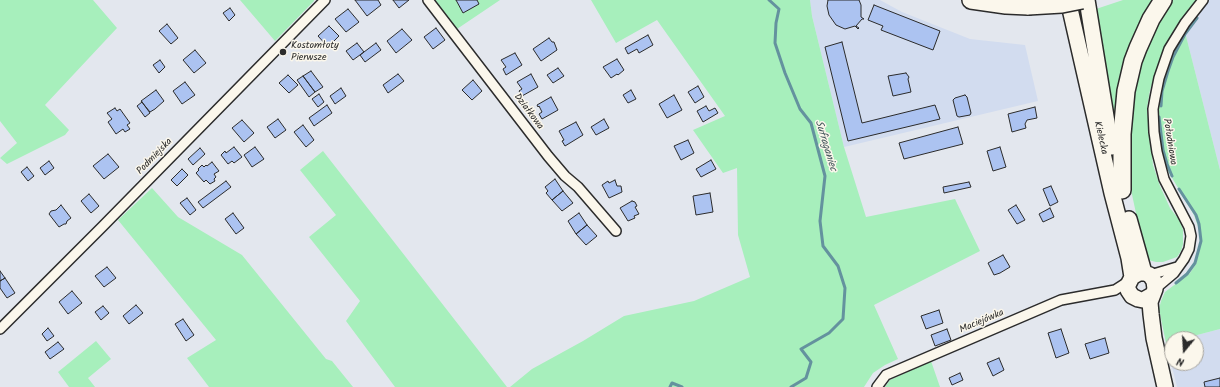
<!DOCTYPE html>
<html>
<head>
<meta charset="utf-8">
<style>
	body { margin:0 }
	#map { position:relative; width:1220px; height:387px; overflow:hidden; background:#e3e7ee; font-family:Kalam,sans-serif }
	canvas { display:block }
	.north { position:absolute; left:1164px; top:331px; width:40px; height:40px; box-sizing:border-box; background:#fbf7ec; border:1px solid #a8a59f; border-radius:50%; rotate:198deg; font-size:11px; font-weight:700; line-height:16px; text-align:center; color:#2b2b2b }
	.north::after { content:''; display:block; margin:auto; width:14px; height:18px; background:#2b2b2b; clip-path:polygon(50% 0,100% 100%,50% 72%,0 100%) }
</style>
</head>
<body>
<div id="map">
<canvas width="1220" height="387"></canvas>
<div class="north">N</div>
</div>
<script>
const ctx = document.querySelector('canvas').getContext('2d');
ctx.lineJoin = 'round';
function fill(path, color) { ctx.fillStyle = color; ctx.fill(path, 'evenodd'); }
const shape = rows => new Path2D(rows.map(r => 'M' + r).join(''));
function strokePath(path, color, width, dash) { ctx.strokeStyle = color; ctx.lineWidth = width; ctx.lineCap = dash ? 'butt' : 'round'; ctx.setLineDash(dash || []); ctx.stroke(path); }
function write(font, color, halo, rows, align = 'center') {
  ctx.font = font + ' Kalam,sans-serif'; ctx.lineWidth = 3; ctx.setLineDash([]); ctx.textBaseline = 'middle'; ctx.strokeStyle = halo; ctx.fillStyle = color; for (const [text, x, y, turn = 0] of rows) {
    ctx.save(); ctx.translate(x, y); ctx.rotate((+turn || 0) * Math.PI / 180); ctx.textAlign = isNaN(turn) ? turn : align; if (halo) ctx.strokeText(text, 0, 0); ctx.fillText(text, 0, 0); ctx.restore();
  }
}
fill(shape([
	[810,0,880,0,902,12,970,39,1025,45,1038,101,844,147,812,16],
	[1208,0,1220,0,1220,170,1185,32],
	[1220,329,1220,387,1177,387,1166,343,1172,342,1172,363,1196,363,1196,339,1182,339]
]), '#d2dcef');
fill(shape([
	[0,0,93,0,117,28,45,105,69,130,65,135,7,164,0,158,17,143,0,121],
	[240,0,314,0,314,1,275,41],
	[435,0,500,0,457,29],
	[591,0,810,0,812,16,844,147,866,217,955,199,980,251,874,305,898,359,885,365,873,373,864,387,510,387,532,369,583,341,624,316,694,301,750,277,738,235,737,168,723,173,693,130,725,116,657,20,616,43],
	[1123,0,1157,0,1116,155,1096,9],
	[1173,0,1197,0,1175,28,1163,51,1150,90,1147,108,1153,165,1160,186,1170,208,1180,221,1183,230,1183,244,1181,251,1177,257,1163,262,1156,262,1148,260,1145,255,1131,190,1127,164,1134,86,1148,42,1163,13],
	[1185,32,1220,170,1220,329,1182,339,1172,339,1172,342,1166,343,1159,309,1161,301,1165,292,1190,273,1196,264,1199,252,1201,235,1194,215,1168,171,1161,147,1158,123,1158,105,1163,76,1171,53],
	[323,151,398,247,507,387,395,387,346,321,360,301,309,237,336,215,300,170],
	[152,188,178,217,242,255,326,359,332,361,353,387,209,387,187,358,216,340,118,220],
	[96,341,111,359,88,378,95,387,69,387,58,372],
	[931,361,940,387,885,387,890,380]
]), '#a7efbc');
strokePath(shape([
	[769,0,779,9,776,23,775,43,785,73,800,109,811,123,825,176,820,221,823,246,838,266,845,288,843,319,829,333,801,349,811,362,806,378,791,387],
	[1161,106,1162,91,1168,71,1173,57,1185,34,1197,18],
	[1159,117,1163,150,1167,164,1172,176],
	[1176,283,1187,274,1195,263,1201,241,1199,224,1196,215,1179,189],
	[670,387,672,383,682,387]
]), '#64929e', 3);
const building = shape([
	[355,0,378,0,381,5,367,16,355,0],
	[393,0,409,0,399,8,393,0],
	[456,0,477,0,479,4,463,13,456,0],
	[828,0,859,0,861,5,861,17,864,19,862,19,856,26,859,28,858,29,855,26,845,29,836,25,829,15,827,6,828,0],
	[874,5,940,31,933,50,881,30,883,26,868,20,874,5],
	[230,8,235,15,229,21,223,13,230,8],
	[348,9,359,22,346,32,335,19,348,9],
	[167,24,178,38,171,44,159,31,167,24],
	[329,26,339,36,328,47,318,36,329,26],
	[436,28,445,40,433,49,424,37,436,28],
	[402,29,412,40,396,53,387,41,402,29],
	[648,35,653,45,639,53,637,49,628,54,625,48,648,35],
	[549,38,552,42,554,42,557,50,541,61,533,49,549,38],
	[842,42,862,123,935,105,940,119,848,141,825,47,842,42],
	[357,43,364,52,353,60,346,51,357,43],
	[376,43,381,50,365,62,360,55,376,43],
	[195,50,206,63,194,73,183,60,195,50],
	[515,53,522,65,506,75,503,69,506,67,501,60,515,53],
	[617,59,624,70,618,75,617,74,611,78,603,67,617,59],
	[160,60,165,67,159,73,153,65,160,60],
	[558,68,564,76,553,83,547,75,558,68],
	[311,71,323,87,315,92,303,76,311,71],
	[906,73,909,77,908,79,911,92,893,96,888,76,906,73],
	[398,74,404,81,388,93,383,85,398,74],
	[531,74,538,87,522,96,519,91,522,89,517,82,531,74],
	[288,75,298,85,289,93,279,83,288,75],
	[303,76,315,92,309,97,297,80,303,76],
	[473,80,482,91,472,100,462,90,473,80],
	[185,82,195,95,182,104,173,91,185,82],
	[698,86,704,97,695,103,688,92,698,86],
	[341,88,346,96,335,104,330,96,341,88],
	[156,90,164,101,155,109,150,112,141,101,156,90],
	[631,90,636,99,628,103,623,95,631,90],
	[319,94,324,102,318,107,312,99,319,94],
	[674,95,682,110,667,118,659,104,674,95],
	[965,95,967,97,971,113,970,115,959,117,957,116,953,100,955,98,965,95],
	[551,97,558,110,542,119,539,114,542,112,539,106,538,107,537,105,551,97],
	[142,102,150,113,145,117,137,106,142,102],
	[327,105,332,113,314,126,309,118,327,105],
	[706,106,709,111,715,108,718,113,703,122,697,111,706,106],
	[1035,107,1037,118,1027,120,1025,124,1026,128,1012,132,1008,114,1035,107],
	[115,108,117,111,120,109,130,123,127,125,130,129,125,132,123,129,116,134,108,122,112,119,107,113,115,108],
	[278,119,286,130,275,138,267,127,278,119],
	[604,119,609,128,596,135,591,127,604,119],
	[242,120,254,133,244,142,232,128,242,120],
	[576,122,583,135,565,146,562,141,564,140,559,131,576,122],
	[303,125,314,140,306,147,294,132,303,125],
	[958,127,963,144,904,159,899,143,958,127],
	[688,140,694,153,681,160,674,146,688,140],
	[234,147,242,157,234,163,232,161,228,164,221,155,225,151,226,153,234,147],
	[255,147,264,159,252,167,244,155,255,147],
	[1000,147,1006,167,993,171,987,151,1000,147],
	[200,148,205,154,193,165,188,159,200,148],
	[108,154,119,167,104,179,93,166,108,154],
	[711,160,716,169,701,177,696,169,711,160],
	[49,161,54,168,45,175,40,168,49,161],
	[212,162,219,171,214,174,216,177,214,179,215,181,210,184,206,180,204,182,196,173,199,170,198,169,202,165,204,167,206,165,207,166,212,162],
	[27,167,34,176,28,181,21,172,27,167],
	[182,169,188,175,177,186,171,180,182,169],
	[555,179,563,191,552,200,546,193,548,191,545,187,555,179],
	[615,180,617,186,621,186,622,192,609,198,602,185,608,181,609,183,615,180],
	[226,181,231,187,203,208,198,202,226,181],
	[969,182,971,187,944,193,943,187,969,182],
	[1051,186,1058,202,1050,206,1043,189,1051,186],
	[563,191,573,203,562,211,552,200,563,191],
	[710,193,713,212,696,215,693,196,710,193],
	[89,194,99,206,91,213,81,201,89,194],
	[187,198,196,210,190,215,180,203,187,198],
	[632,201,635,202,637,206,635,207,639,214,634,216,635,218,628,221,620,208,632,201],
	[61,205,71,218,67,221,66,224,64,224,59,227,49,214,51,211,56,210,61,205],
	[1016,205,1025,220,1017,224,1008,210,1016,205],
	[1050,208,1054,217,1043,222,1039,214,1050,208],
	[233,213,244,228,236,234,225,219,233,213],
	[579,213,587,225,576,234,568,221,579,213],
	[587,225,597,236,586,245,576,234,587,225],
	[1003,255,1010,267,1000,273,994,275,988,263,1003,255],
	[107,267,116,278,104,287,95,276,107,267],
	[0,271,5,278,0,281,0,271],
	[5,278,15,293,7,298,0,288,0,281,5,278],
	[72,291,82,303,68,314,59,302,72,291],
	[136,305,143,313,129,324,123,316,136,305],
	[103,306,109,313,101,320,95,312,103,306],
	[939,310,943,323,926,329,921,316,939,310],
	[183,319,194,335,186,341,175,324,183,319],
	[48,328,54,336,47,341,42,334,48,328],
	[947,329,951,340,935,346,931,335,947,329],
	[1061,329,1069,353,1056,358,1048,333,1061,329],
	[1105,338,1109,353,1090,359,1085,344,1105,338],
	[58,342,64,349,50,359,45,352,58,342],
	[999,358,1004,370,993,376,987,363,999,358],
	[960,373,963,380,952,385,949,378,960,373],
	[1220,378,1220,387,1205,387,1204,382,1220,378]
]);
fill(building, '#acc3f1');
strokePath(building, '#2b2b2b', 1);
const street = shape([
	[428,0,548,156,565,176,578,187,616,231],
	[1150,275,1177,267],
	[1155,289,1174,273,1184,259,1189,249,1191,236,1189,227,1164,179,1157,152,1154,132,1153,109,1155,98,1159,78,1169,49,1185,23,1203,0],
	[0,329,103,226,325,0],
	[877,387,886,375,1061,300,1115,290,1129,281]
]);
const primary = shape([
	[1068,0,1112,193,1129,258,1132,277],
	[1087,0,1111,147],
	[1129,219,1143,269,1145,273],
	[1152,295,1143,300,1138,299,1132,296,1128,290,1128,285,1132,277,1139,273,1145,273,1150,275,1154,281,1155,289,1150,302,1151,314,1154,338,1165,387]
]);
const highway = shape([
	[971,0,1006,5,1028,6],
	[1122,190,1122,134,1126,91,1133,61,1138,48,1151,19,1163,0]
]);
strokePath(street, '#2b2b2b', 12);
strokePath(primary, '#2b2b2b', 18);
strokePath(highway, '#2b2b2b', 20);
strokePath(street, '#fbf7ec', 9);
strokePath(primary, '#fbf7ec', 15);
strokePath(highway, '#fbf7ec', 17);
const highwayBridge = shape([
	[1028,6,1062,4,1082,0]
]);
strokePath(highwayBridge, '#2b2b2b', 20, []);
strokePath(highwayBridge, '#fbf7ec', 17);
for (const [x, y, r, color] of [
	[283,52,4,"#2b2b2b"]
]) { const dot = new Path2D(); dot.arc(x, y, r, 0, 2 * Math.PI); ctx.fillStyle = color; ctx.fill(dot); strokePath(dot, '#fbf7ec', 1.5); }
write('10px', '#2b2b2b', '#fbf7ec', [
	["Kostomłoty",291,46],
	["Pierwsze",291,58]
], 'left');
write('10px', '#2b2b2b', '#fbf7ec', [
	["Działkowa",528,112,53],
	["Kielecka",1100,138,77],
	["Południowa",1169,142,81],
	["Podmiejska",155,157,-46],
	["Maciejówka",982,322,-23]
]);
write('italic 11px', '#43565b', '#fbf7ec', [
	["Sufraganiec",825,146,73]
]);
</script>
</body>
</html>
